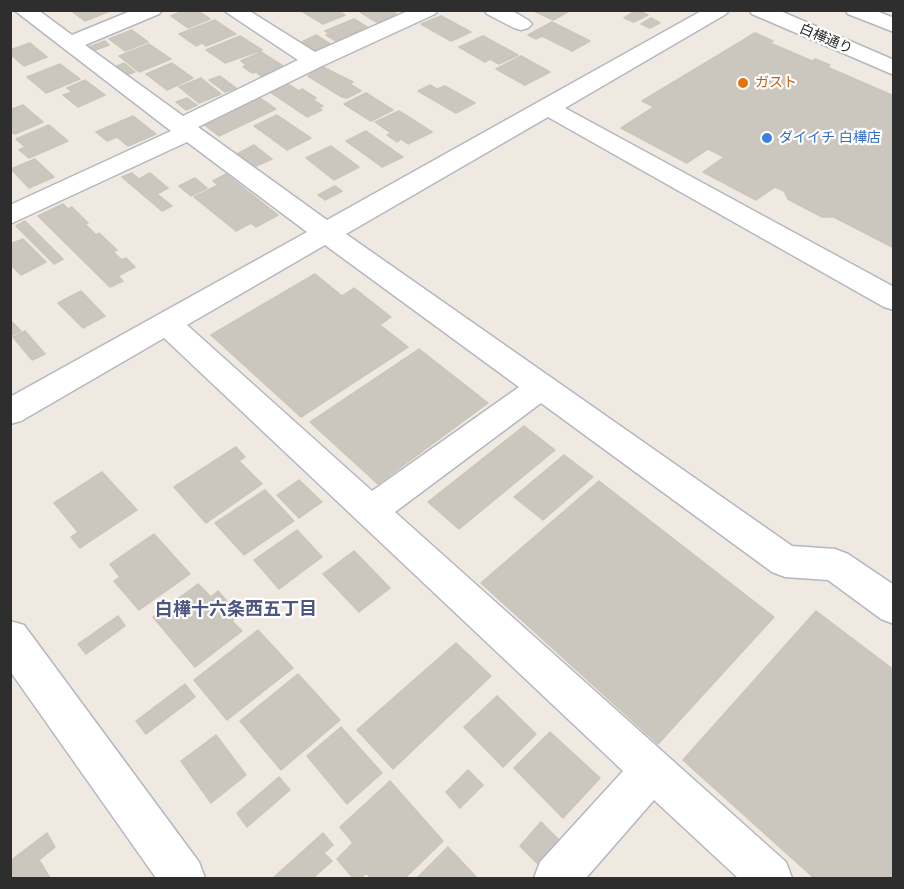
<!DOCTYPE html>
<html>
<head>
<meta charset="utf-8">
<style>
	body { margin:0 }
	#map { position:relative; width:904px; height:889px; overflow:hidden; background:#efe9e1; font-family:Quicksand,sans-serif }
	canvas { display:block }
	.frame { position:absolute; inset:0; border:12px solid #2e2e2e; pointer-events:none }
</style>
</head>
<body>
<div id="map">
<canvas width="904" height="889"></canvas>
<div class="frame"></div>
</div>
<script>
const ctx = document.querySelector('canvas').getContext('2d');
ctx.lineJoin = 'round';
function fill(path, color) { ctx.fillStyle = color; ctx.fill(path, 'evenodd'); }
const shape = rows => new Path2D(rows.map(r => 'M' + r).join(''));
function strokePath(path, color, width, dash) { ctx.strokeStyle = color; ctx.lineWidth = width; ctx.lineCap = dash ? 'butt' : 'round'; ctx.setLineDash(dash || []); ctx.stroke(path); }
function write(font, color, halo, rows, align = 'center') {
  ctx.font = font + ' Quicksand,"Noto Sans JP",sans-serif'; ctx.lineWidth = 4.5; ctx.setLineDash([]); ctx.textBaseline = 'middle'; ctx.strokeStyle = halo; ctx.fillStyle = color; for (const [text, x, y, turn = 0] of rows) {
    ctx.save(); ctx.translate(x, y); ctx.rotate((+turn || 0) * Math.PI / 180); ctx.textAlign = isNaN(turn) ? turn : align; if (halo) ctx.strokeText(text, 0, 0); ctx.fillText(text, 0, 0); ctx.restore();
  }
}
const building = shape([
	[70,10,109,10,110,11,85,21,70,10],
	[185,10,196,10,210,19,188,28,171,16,185,10],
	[300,10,338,10,345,15,323,24,300,10],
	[357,10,391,10,398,15,378,23,357,10],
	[532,10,571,10,553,20,532,10],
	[637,10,648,15,634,22,624,18,637,10],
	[441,16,471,32,451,41,421,24,441,16],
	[651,18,660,23,650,28,641,24,651,18],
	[354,19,367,27,357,31,359,32,336,41,326,35,329,33,325,31,354,19],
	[215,20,236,34,206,46,202,43,196,46,179,34,215,20],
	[552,22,590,41,572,51,542,36,536,39,528,35,552,22],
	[132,30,148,42,125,51,109,39,132,30],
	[755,33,773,41,770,43,812,61,815,59,830,65,827,67,894,96,894,248,834,217,822,217,788,199,784,191,775,187,756,200,703,172,724,157,708,149,687,163,621,128,654,107,642,101,755,33],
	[316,35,332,45,317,51,302,42,316,35],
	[240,36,262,50,225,63,206,50,240,36],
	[483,36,518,55,499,64,490,59,485,62,459,47,483,36],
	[105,41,109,45,90,52,86,48,105,41],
	[30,43,47,57,24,66,10,54,10,50,30,43],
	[149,44,171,59,139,72,119,56,149,44],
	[261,52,283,66,261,76,256,72,252,73,243,67,246,65,241,61,261,52],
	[521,56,550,72,525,85,496,69,521,56],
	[124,63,135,72,123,76,112,68,124,63],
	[172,63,193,78,167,90,146,74,172,63],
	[60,64,80,79,46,93,27,77,60,64],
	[323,67,353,82,350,84,361,91,347,98,342,97,308,76,312,74,309,73,323,67],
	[220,76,236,88,225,92,209,80,220,76],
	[201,78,221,94,199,103,179,87,201,78],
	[85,80,105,95,78,107,63,95,72,92,67,88,85,80],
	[284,85,290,85,299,91,302,89,316,98,313,100,323,106,319,108,322,110,307,117,270,92,284,85],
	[430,85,437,89,445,86,475,103,456,113,418,91,430,85],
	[366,93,393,110,371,121,344,104,366,93],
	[259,97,276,109,219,136,202,123,259,97],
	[187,98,197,105,186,110,176,102,187,98],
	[23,105,43,122,15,134,10,131,10,110,23,105],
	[399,111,432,132,408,144,401,139,397,142,387,135,391,133,375,122,399,111],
	[277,115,311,138,287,150,254,126,277,115],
	[133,116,156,134,128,146,117,137,107,141,96,132,133,116],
	[49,125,68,141,29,158,19,150,25,147,16,139,49,125],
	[366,131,403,157,382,167,346,141,366,131],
	[254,145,272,159,254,167,237,154,254,145],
	[331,146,359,167,334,180,306,158,331,146],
	[35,159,54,177,29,188,11,169,35,159],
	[132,173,139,179,150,173,168,188,157,194,172,206,162,211,122,177,132,173],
	[226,174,278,215,256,227,251,223,236,231,194,197,218,185,213,181,226,174],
	[195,178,207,188,191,196,179,186,195,178],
	[335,186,342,191,325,200,318,195,335,186],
	[63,204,68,209,72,207,88,223,85,224,96,235,99,233,117,250,113,252,122,260,126,258,135,267,118,276,123,281,110,287,38,216,63,204],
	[25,221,63,259,54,264,16,226,25,221],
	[23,239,46,262,21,275,10,264,10,244,23,239],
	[315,274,342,296,354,288,391,317,380,325,408,347,301,417,211,335,315,274],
	[81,291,105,316,83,328,58,303,81,291],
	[10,320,21,331,10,336,10,320],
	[25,331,45,354,32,360,13,337,25,331],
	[419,349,488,403,378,484,310,422,419,349],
	[524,426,555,450,459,529,428,502,524,426],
	[236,447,245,457,239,461,262,484,206,523,174,487,236,447],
	[564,455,593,477,543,520,514,497,564,455],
	[102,472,137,510,80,548,71,537,78,532,54,503,102,472],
	[299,480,322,502,299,518,277,495,299,480],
	[599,481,774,617,658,744,481,583,599,481],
	[265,490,294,521,244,555,215,523,265,490],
	[297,530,322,557,279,589,254,560,297,530],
	[154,534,190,574,139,610,114,581,120,577,110,564,154,534],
	[354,551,390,588,359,612,323,574,354,551],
	[198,584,211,597,218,591,239,615,232,621,242,631,195,667,153,617,198,584],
	[816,611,894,670,894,878,814,878,683,760,816,611],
	[118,616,125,626,86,654,78,644,118,616],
	[258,630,293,668,227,720,194,680,258,630],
	[456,643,491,676,393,769,357,730,456,643],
	[298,674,340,720,281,770,240,721,298,674],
	[185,684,195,697,146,734,136,721,185,684],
	[497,696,536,734,503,767,464,727,497,696],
	[341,727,382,773,347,804,307,756,341,727],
	[550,732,600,778,563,818,514,768,550,732],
	[216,735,246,775,211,803,181,761,216,735],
	[468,770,483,785,460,808,446,792,468,770],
	[279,777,290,790,247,827,237,813,279,777],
	[390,781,443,841,405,878,371,878,366,873,361,878,353,878,337,859,353,843,340,827,390,781],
	[541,822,559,840,538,864,520,846,541,822],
	[47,833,55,847,39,860,50,878,10,878,10,861,47,833],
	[323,833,333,845,324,853,332,861,313,878,273,878,323,833],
	[448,847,477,878,417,878,448,847]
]);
fill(building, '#cbc7bf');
strokePath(building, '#cbc5ba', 1.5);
const minor = shape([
	[14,10,38,10,72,35,133,10,162,10,159,14,85,45,183,116,298,60,223,10,248,10,315,52,410,10,438,10,435,14,322,66,198,127,327,220,703,10,729,10,726,14,565,108,894,287,894,310,884,307,548,117,346,234,792,546,835,549,848,554,894,585,894,624,881,619,828,580,785,577,772,572,541,403,395,512,786,862,792,878,738,878,654,800,586,878,534,878,540,862,623,771,164,338,21,421,10,424,10,397,307,232,187,142,10,224,10,205,171,131,14,10],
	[325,245,519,387,372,491,187,325,325,245],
	[484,10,511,10,528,20,532,24,528,28,521,30,514,28,487,14,484,10],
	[749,10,778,10,894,60,894,75,752,14,749,10],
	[845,10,874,10,894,18,894,32,848,14,845,10],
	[10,621,24,625,199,862,205,878,156,878,10,671,10,621]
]);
strokePath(minor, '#b4b7c1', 3);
fill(minor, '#fff');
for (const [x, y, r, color] of [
	[743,83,6,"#e8710a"],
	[767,138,6,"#3f7fe0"]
]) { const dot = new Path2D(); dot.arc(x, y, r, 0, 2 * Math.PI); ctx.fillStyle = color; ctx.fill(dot); strokePath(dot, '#fff', 2); }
write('14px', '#2e2e2e', '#fff', [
	["白樺通り",826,39,23]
]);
write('14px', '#c56008', '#fff', [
	["ガスト",755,83]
], 'left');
write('14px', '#366cbe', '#fff', [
	["ダイイチ 白樺店",779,138]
], 'left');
write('bold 18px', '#4d5680', '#fff', [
	["白樺十六条西五丁目",236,610]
]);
</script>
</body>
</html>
